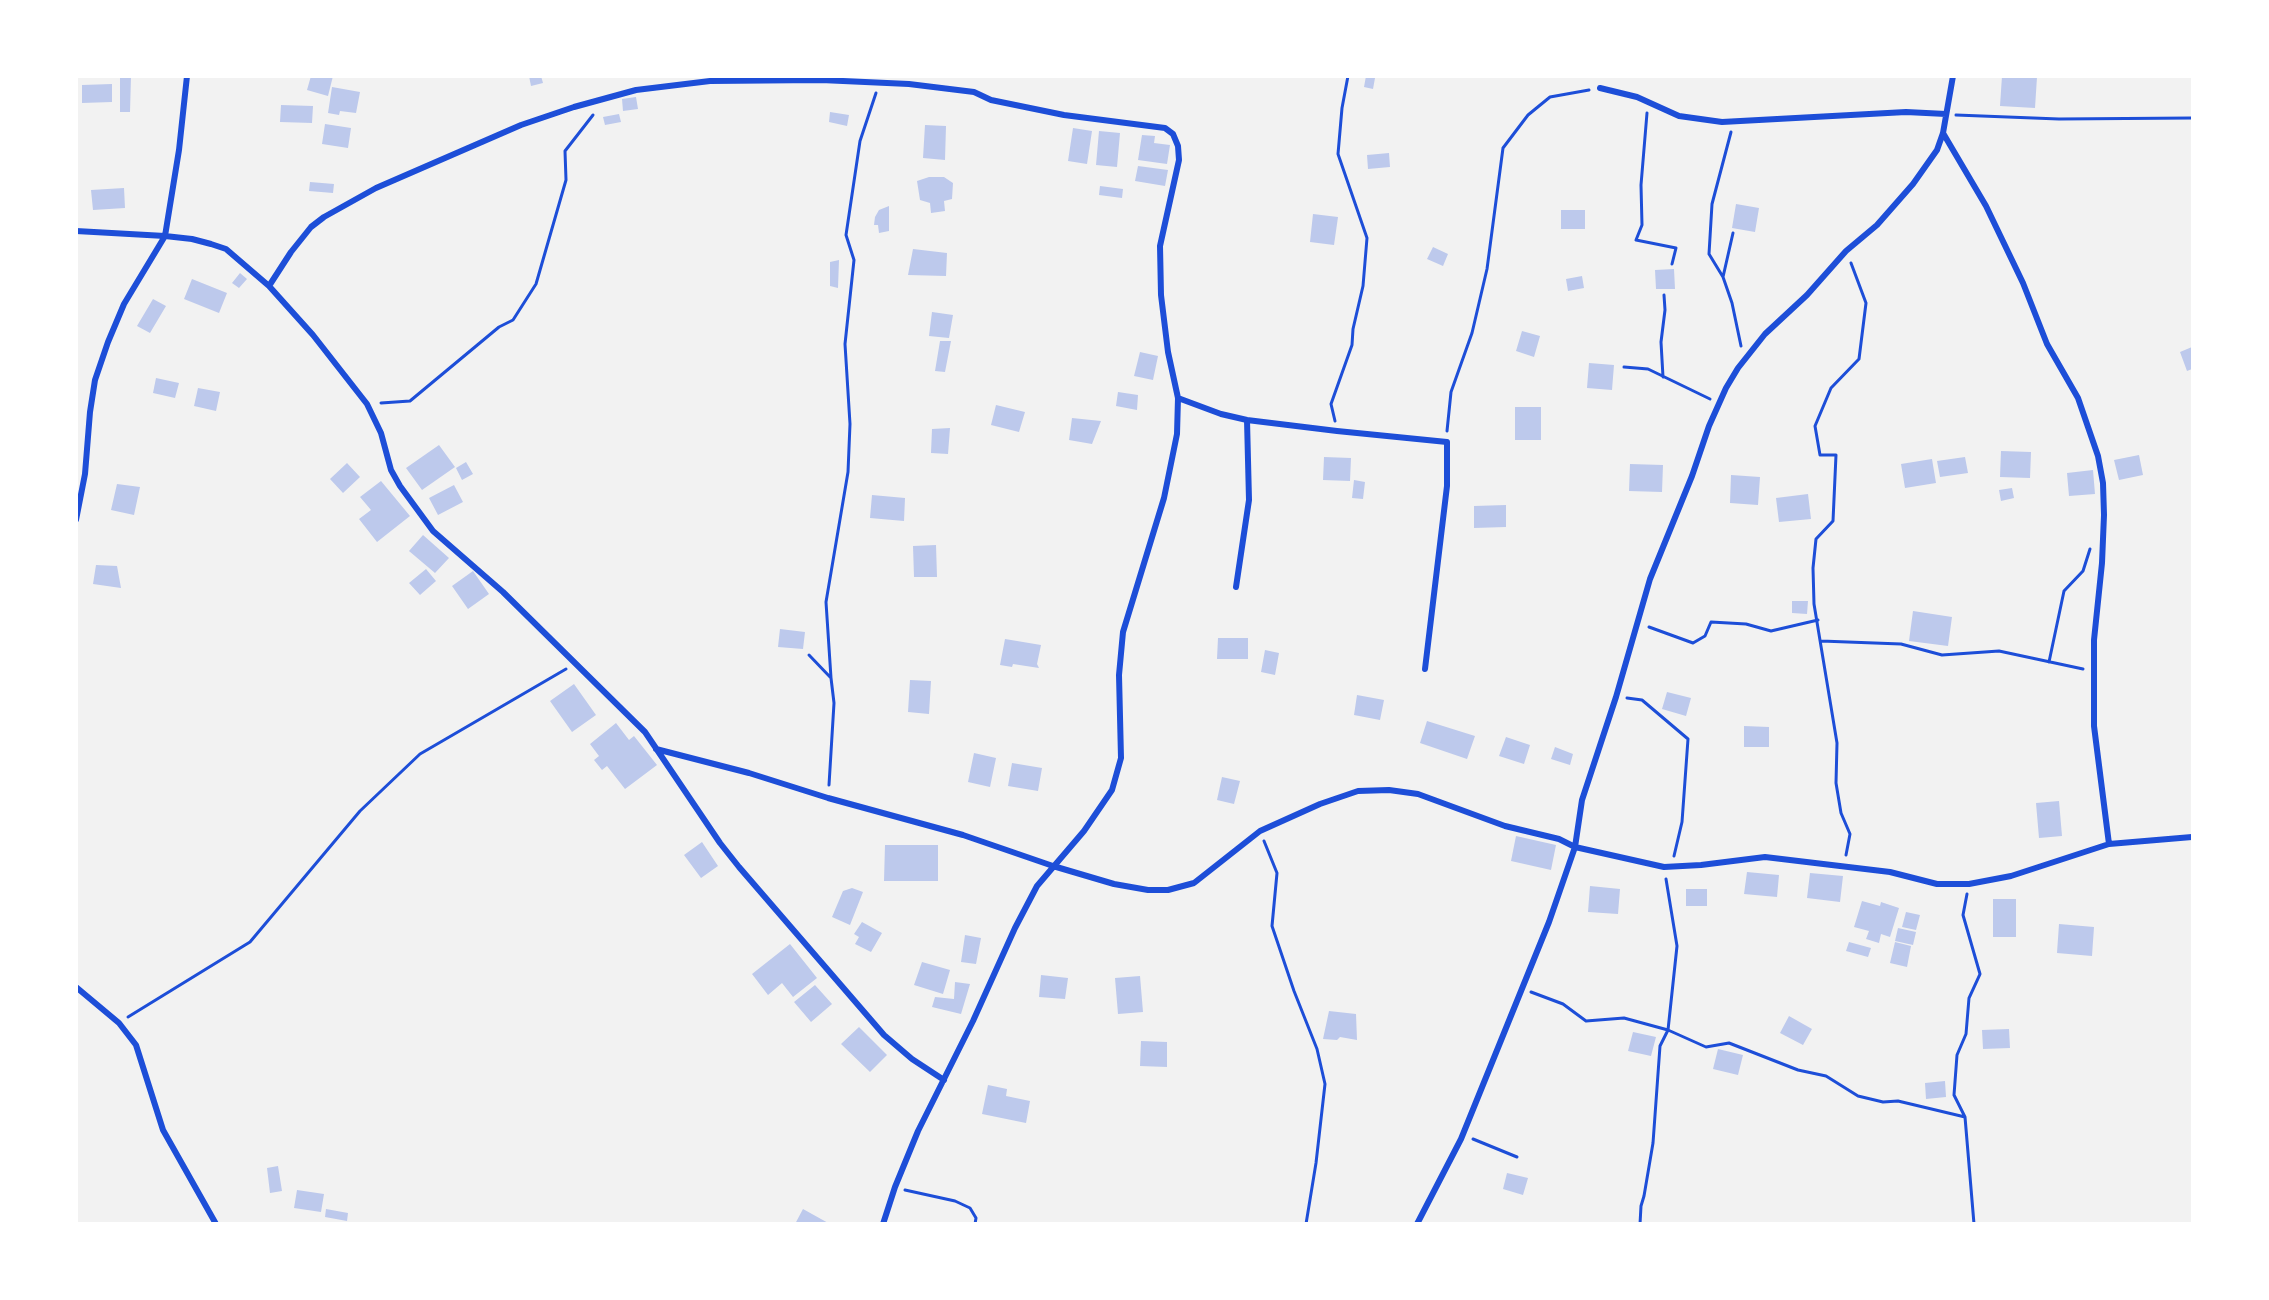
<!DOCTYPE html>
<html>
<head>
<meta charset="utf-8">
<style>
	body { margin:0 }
	#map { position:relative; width:2269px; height:1300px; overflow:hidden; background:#f2f2f2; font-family:"Fira Sans Condensed",sans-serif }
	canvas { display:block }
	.frame { position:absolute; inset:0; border:78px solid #fff; pointer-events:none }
</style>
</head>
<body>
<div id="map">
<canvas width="2269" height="1300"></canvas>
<div class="frame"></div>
</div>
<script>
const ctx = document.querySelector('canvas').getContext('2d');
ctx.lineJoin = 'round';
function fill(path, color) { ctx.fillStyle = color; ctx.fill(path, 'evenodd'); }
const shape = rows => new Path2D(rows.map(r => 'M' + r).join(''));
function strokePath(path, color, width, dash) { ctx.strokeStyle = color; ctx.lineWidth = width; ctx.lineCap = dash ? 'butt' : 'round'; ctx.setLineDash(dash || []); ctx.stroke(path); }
fill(shape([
	[120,76,131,76,130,112,120,112],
	[311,76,333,76,328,96,307,90],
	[529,76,541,76,543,83,531,86],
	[1366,76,1375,78,1373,89,1364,87],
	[2002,76,2037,77,2035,108,2000,106],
	[112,84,112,102,82,103,82,85],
	[332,87,360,92,356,113,340,111,339,115,328,113],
	[636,97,638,109,623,111,622,99],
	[281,105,313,106,312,123,280,122],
	[830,112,849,115,847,126,829,122],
	[619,114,621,122,605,125,603,117],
	[325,124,351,128,348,148,322,144],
	[925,125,946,126,945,160,923,158],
	[1073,128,1092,131,1087,164,1068,161],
	[1099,131,1120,133,1117,167,1096,165],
	[1142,135,1155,136,1154,143,1170,145,1167,164,1138,160],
	[1389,153,1390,167,1368,169,1367,155],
	[1138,166,1168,170,1165,186,1135,181],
	[929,177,944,177,953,183,952,199,944,201,945,211,931,213,930,203,920,200,917,181],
	[310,182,334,184,333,193,309,191],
	[1100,186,1123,189,1122,198,1099,195],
	[124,188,125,208,93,210,91,190],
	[1736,204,1759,208,1755,232,1732,228],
	[889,206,889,231,879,233,878,225,874,225,875,217,879,210],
	[1561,210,1585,210,1585,229,1561,229],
	[1313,214,1338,217,1334,245,1310,242],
	[1433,247,1448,254,1443,266,1427,259],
	[913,249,947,253,946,276,908,275],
	[839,260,838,288,830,286,830,262],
	[1674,269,1675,289,1656,289,1655,270],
	[240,273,247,279,239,288,232,283],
	[1582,276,1584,288,1568,291,1566,279],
	[192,279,227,293,219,313,184,299],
	[153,299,166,306,150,333,137,326],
	[932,312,953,315,949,338,929,336],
	[1522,331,1540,336,1534,357,1516,351],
	[940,341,951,341,945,372,935,371],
	[2192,347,2192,369,2187,371,2180,352],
	[1140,352,1158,356,1153,380,1134,376],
	[1589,363,1614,365,1612,390,1587,388],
	[156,378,179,383,175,398,153,393],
	[198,388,220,392,216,411,194,406],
	[1118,392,1138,395,1137,410,1116,406],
	[996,405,1025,412,1019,432,991,425],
	[1515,407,1541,407,1541,440,1515,440],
	[1072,418,1101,421,1092,444,1069,440],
	[950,428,948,454,931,453,932,429],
	[439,445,455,467,422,490,406,468],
	[2001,451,2031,452,2030,478,2000,477],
	[2139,455,2143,475,2119,480,2114,460],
	[1324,457,1351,458,1350,481,1323,480],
	[1965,457,1968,473,1940,477,1937,461],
	[1932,459,1936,483,1905,488,1901,464],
	[466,462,473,474,462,480,456,468],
	[347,463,360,477,343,493,330,479],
	[1630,464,1663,465,1662,492,1629,491],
	[2093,470,2095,494,2069,496,2067,473],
	[1731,475,1760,477,1758,505,1730,503],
	[1354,480,1365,482,1363,499,1352,498],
	[381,481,410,516,377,542,359,519,371,510,360,497],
	[117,484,140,487,134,515,111,510],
	[454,485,463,502,438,515,429,498],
	[2012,488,2014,498,2001,501,1999,490],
	[1808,494,1811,519,1779,522,1776,498],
	[872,495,905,498,904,521,870,518],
	[1506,505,1506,527,1474,528,1474,506],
	[423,535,449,558,435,573,409,551],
	[936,545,937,577,914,577,913,546],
	[96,565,117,566,121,588,93,584],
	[426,569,436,581,420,595,409,583],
	[473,571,489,594,468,609,452,586],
	[1792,601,1808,601,1807,614,1792,613],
	[1913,611,1952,617,1948,646,1909,641],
	[780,629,805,632,803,649,778,647],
	[1218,638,1248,638,1248,659,1217,659],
	[1005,639,1041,645,1037,664,1039,668,1013,664,1012,667,1000,665],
	[1265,650,1279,653,1275,675,1261,672],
	[910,680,931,681,929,714,908,712],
	[574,684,596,715,572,732,550,701],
	[1667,692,1691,698,1686,716,1662,709],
	[1357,695,1384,700,1380,720,1354,715],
	[1427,721,1475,736,1467,759,1420,743],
	[616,723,629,740,634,736,657,765,625,789,607,766,602,770,594,760,599,756,590,744],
	[1744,726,1769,727,1769,747,1744,747],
	[1506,737,1530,745,1524,764,1499,756],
	[1555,747,1573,754,1570,765,1551,759],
	[974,753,996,758,990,787,968,782],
	[1012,763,1042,768,1038,791,1008,786],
	[1222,777,1240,781,1234,804,1217,800],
	[2059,801,2062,836,2039,838,2036,803],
	[1516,836,1556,845,1551,870,1511,861],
	[702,842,718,866,701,878,684,855],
	[885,845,938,845,938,881,884,881],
	[1747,872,1779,875,1777,897,1744,894],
	[1810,873,1843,876,1840,902,1807,898],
	[1590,886,1620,889,1618,914,1588,912],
	[852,888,863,892,850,925,832,917,843,891],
	[1686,889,1707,889,1707,906,1686,906],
	[1993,899,2016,899,2016,937,1993,937],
	[1862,901,1880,906,1881,902,1899,908,1890,937,1881,934,1879,943,1866,939,1869,931,1854,927],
	[1906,912,1920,915,1916,930,1902,927],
	[862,922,882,933,871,952,855,944,859,937,854,934],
	[2059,924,2094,927,2092,956,2057,953],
	[1898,928,1916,932,1913,945,1895,941],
	[965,935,981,938,976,964,961,962],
	[1849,942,1871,948,1868,957,1846,951],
	[1895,942,1911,946,1907,967,1890,963],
	[790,944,817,978,793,997,782,983,768,995,752,974],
	[922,962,950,970,943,994,914,985],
	[1041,975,1068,978,1065,999,1039,997],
	[1140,976,1143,1012,1118,1014,1115,978],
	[955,982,970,984,961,1014,932,1007,935,997,954,999],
	[815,985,832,1004,811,1022,794,1002],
	[1329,1011,1356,1014,1357,1040,1340,1037,1337,1040,1323,1039],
	[1789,1016,1812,1029,1803,1045,1780,1033],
	[859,1027,887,1055,870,1072,841,1044],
	[2009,1029,2010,1048,1983,1049,1982,1030],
	[1633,1032,1656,1037,1651,1056,1628,1051],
	[1141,1041,1167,1042,1167,1067,1140,1066],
	[1718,1049,1743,1055,1738,1075,1713,1069],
	[1945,1081,1946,1097,1926,1099,1925,1083],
	[988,1085,1007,1089,1006,1096,1030,1101,1026,1123,982,1114],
	[278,1166,282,1191,270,1193,267,1168],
	[1507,1173,1528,1178,1523,1195,1503,1189],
	[297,1190,324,1194,321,1212,294,1208],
	[326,1209,348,1213,347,1221,325,1217],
	[803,1209,830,1224,795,1224]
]), '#bdc9ec');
strokePath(shape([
	[1647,113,1641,185,1642,225,1636,240,1676,248,1672,264],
	[1956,115,2059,119,2192,118],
	[1733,233,1723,277,1732,303,1741,346],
	[1723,277,1709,254,1712,204,1731,132],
	[1624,367,1648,369,1710,399],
	[1663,377,1661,342,1665,310,1664,295],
	[381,403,410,401,499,327,513,320,536,284,566,180,565,151,593,115],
	[1335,421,1331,404,1352,345,1353,329,1363,286,1367,238,1338,154,1342,108,1348,76],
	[1447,431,1451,392,1472,333,1487,269,1503,148,1528,115,1550,97,1589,90],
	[1649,627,1693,643,1705,636,1711,622,1746,624,1771,631,1818,620],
	[1821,641,1901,644,1942,655,1999,651,2083,669],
	[809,655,831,678,834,703,829,785],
	[2049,662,2064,591,2083,571,2090,549],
	[831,678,826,602,848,472,850,424,845,344,854,260,846,235,860,141,876,93],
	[1627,698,1642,700,1688,739,1682,822,1674,856],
	[1264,841,1277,873,1272,926,1294,991,1317,1049,1325,1084,1316,1163,1306,1224],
	[1846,855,1850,834,1841,813,1836,783,1837,743,1814,604,1813,568,1816,539,1833,521,1836,455,1820,455,1815,426,1831,388,1859,359,1866,303,1851,263],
	[1967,894,1963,915,1980,974,1969,998,1966,1034,1957,1055,1954,1095,1965,1117,1974,1224],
	[1531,992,1563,1004,1586,1021,1624,1018,1668,1030,1706,1047,1729,1043,1798,1070,1826,1076,1858,1096,1883,1102,1898,1101,1965,1117],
	[128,1017,250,942,360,811,420,754,566,669],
	[1473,1139,1517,1157],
	[905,1190,955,1201,970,1208,976,1218,975,1224],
	[1640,1224,1641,1206,1644,1196,1653,1143,1660,1046,1668,1030,1677,946,1666,879]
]), '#1d4ed8', 3);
strokePath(shape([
	[1600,88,1637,97,1679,116,1722,122,1906,112,1946,114],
	[1943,133,1986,206,2023,283,2047,344,2078,398,2098,456,2103,483,2104,515,2102,563,2094,640,2094,726,2109,844],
	[76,231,165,236,192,239,211,244,226,249,269,286,313,335,367,404,381,433,391,470,400,486,433,531,503,592,645,732,720,843,739,867,884,1035,912,1059,944,1080],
	[269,286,291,252,311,227,324,217,376,188,521,125,574,107,636,90,710,81,821,80,909,84,974,92,991,100,1064,115,1165,128,1173,134,1178,146,1179,160,1160,246,1161,295,1168,352,1178,398,1177,434,1164,498,1123,632,1119,675,1121,758,1112,790,1084,831,1037,886,1015,928,973,1021,918,1131,895,1187,883,1224],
	[1178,398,1221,414,1247,420,1337,431,1447,442,1447,486,1425,669],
	[76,520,85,474,90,412,95,380,108,342,124,304,165,236,179,150,187,76],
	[1236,587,1249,500,1247,420],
	[656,749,749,773,828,798,963,835,1053,866,1114,884,1148,890,1168,890,1194,883,1260,831,1320,804,1358,791,1389,790,1418,794,1505,826,1559,839,1575,847,1664,867,1701,865,1765,857,1890,872,1937,884,1969,884,2011,876,2109,844,2192,837],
	[76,987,119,1023,136,1045,163,1130,216,1224],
	[1417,1224,1461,1139,1549,922,1575,847,1582,800,1616,697,1650,579,1692,476,1709,426,1726,388,1738,368,1765,334,1807,295,1846,251,1877,225,1913,184,1937,150,1943,133,1953,76]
]), '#1d4ed8', 6);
</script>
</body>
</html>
